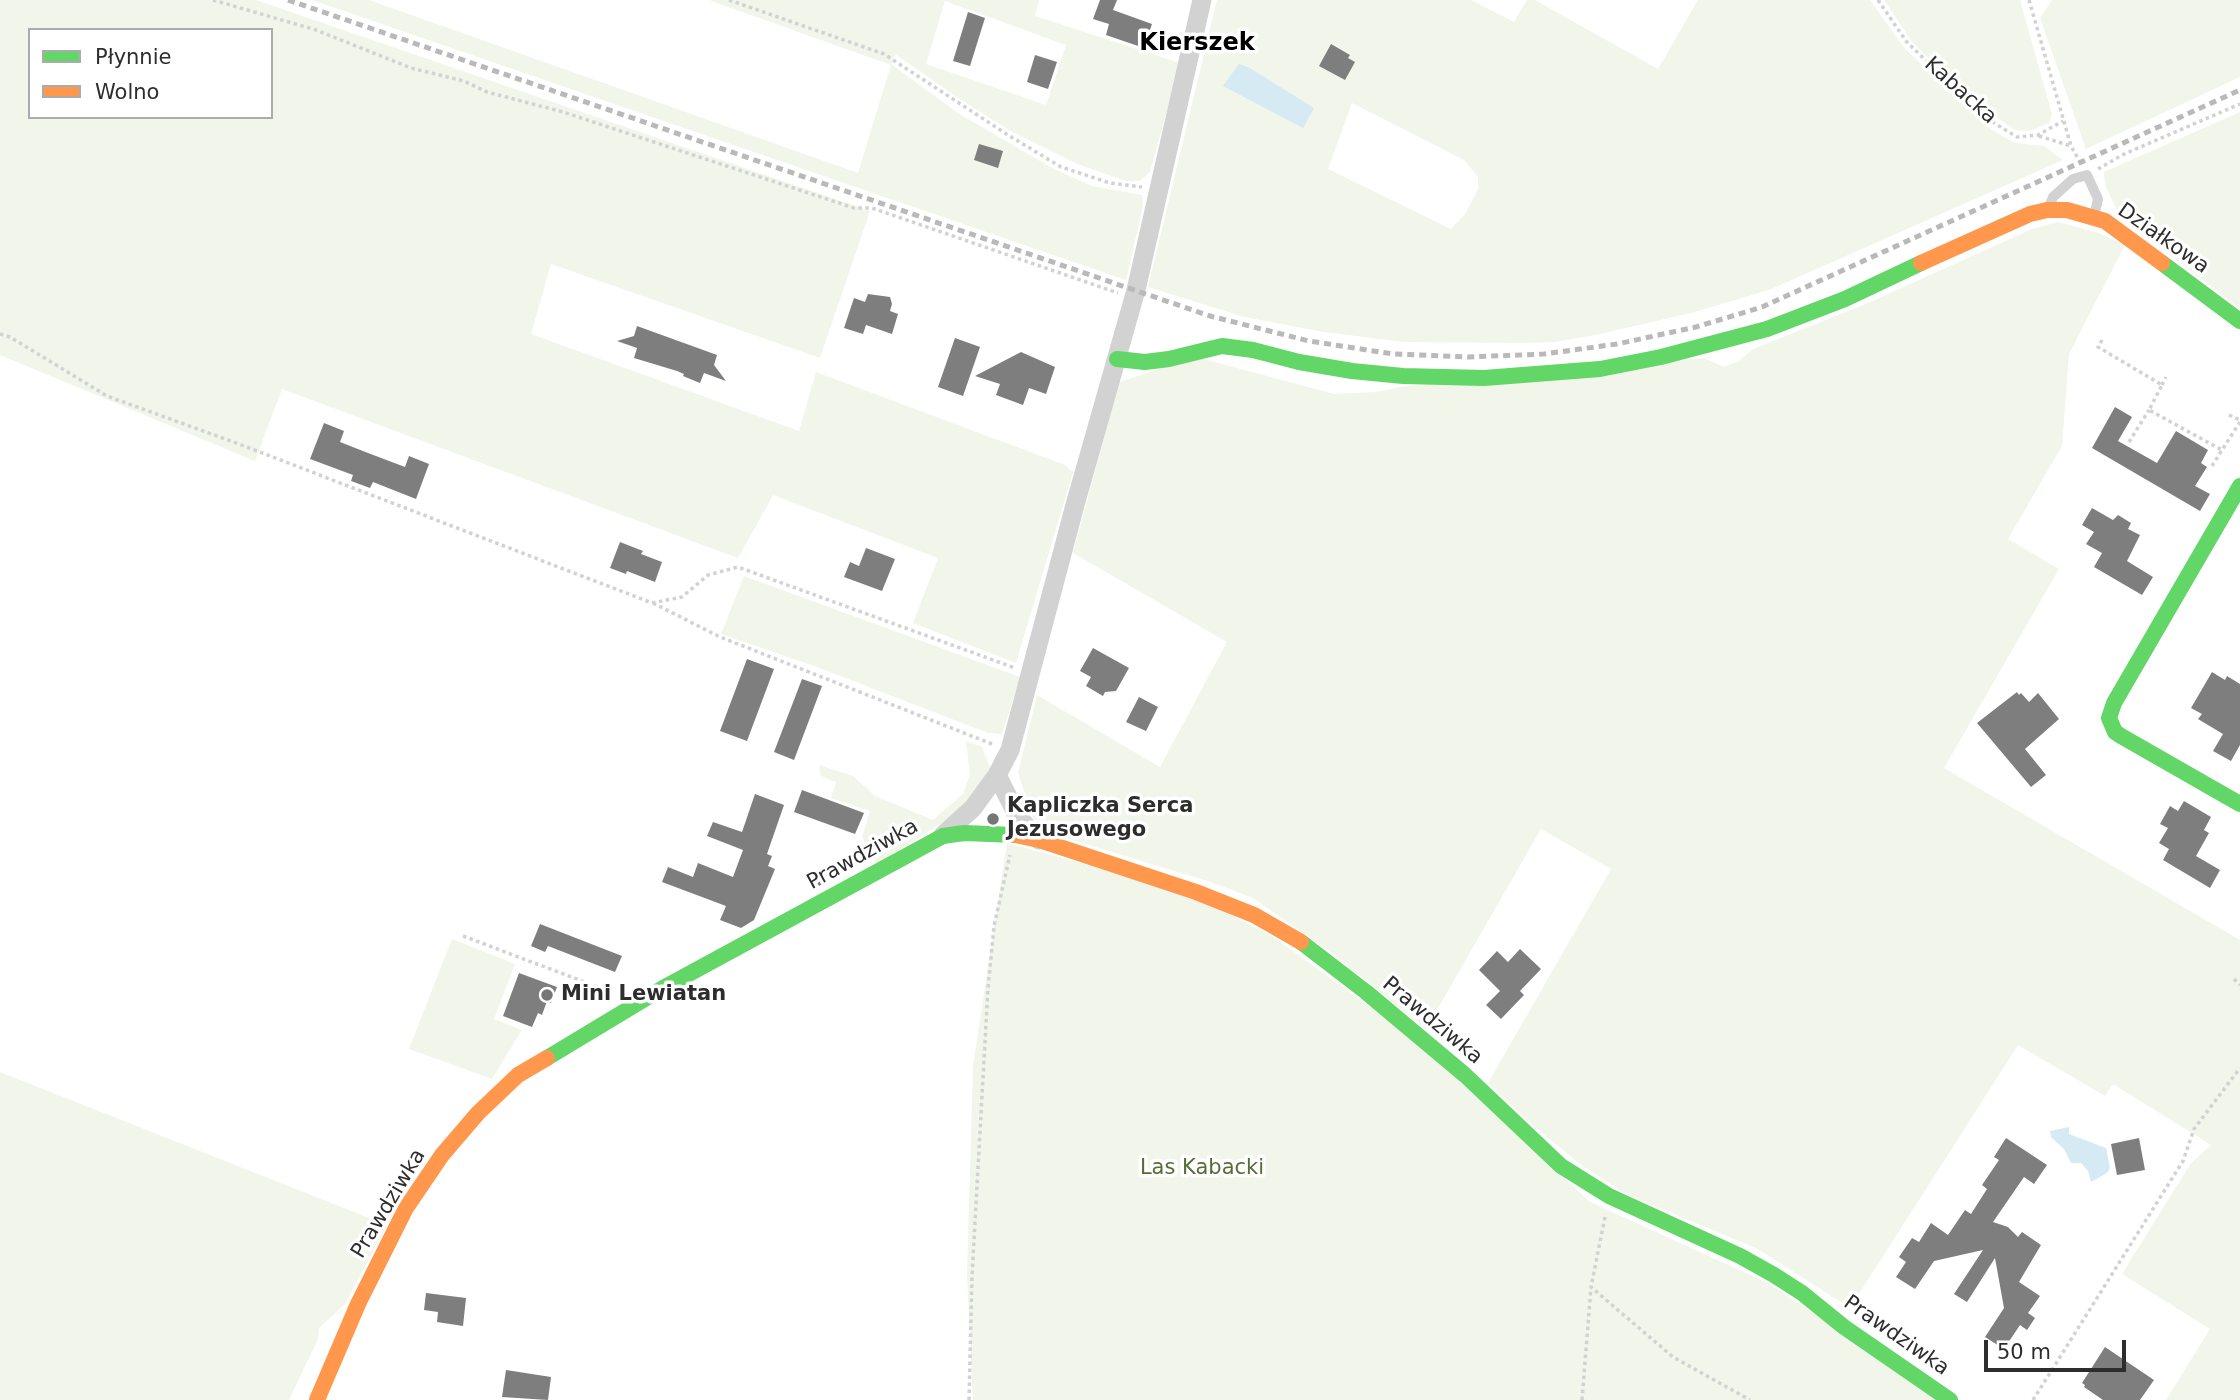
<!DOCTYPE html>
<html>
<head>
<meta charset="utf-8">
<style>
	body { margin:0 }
	#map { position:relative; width:2240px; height:1400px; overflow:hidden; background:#fff; font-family:"DejaVu Sans",sans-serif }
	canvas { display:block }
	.legend { position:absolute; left:28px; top:28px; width:245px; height:91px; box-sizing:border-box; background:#fff; border:2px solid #ababab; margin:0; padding:9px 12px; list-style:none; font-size:21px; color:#2d2d2d }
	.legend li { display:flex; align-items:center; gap:14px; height:35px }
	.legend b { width:35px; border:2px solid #ababab }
	.scale { position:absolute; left:1984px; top:1340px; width:142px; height:32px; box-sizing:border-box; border:4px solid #2d2d2d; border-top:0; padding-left:9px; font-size:21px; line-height:24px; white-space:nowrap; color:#2d2d2d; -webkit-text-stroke:5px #fff; paint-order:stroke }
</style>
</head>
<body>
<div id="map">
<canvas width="2240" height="1400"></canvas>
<ul class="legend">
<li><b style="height:9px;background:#63d668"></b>Płynnie</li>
<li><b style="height:9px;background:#ff974d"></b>Wolno</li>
</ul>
<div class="scale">50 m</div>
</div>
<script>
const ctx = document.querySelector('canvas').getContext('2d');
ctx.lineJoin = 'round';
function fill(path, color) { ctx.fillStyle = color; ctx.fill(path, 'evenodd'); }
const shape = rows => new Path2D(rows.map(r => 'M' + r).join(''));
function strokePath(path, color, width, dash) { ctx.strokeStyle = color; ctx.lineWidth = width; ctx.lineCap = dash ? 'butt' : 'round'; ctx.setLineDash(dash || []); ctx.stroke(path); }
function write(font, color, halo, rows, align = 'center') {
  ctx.font = font + ' "DejaVu Sans",sans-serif'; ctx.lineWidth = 7; ctx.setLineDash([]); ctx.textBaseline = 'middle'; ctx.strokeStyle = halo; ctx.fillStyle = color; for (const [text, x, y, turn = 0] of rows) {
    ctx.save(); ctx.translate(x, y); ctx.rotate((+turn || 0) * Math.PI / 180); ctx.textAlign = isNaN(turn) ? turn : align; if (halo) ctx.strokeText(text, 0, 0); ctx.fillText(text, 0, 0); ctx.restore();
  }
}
fill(shape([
	[0,0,256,0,870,211,820,358,551,264,531,334,799,431,816,372,1065,465,1073,472,1016,663,913,623,938,558,773,495,738,558,282,389,255,461,0,355],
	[30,30,271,30,271,117,30,117],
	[312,0,369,0,858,173,891,65,709,0,1039,0,1035,16,1180,63,1150,172,1140,181,1126,181,1077,164,1009,130,961,100,895,54,891,64,958,113,1052,168,1092,186,1142,195,1143,206,1126,280],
	[945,1,1066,45,1046,105,926,64],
	[1217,0,1471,0,1514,22,1527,0,1535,0,1658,69,1698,0,1870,0,1905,49,1992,130,2015,143,2044,146,2063,160,1769,290,1691,313,1595,335,1555,342,1526,343,1404,342,1324,332,1244,317,1148,287],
	[1352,103,1464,160,1478,177,1478,189,1465,214,1451,229,1328,169],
	[1884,0,2020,0,2052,114,2049,123,2030,131,2015,130,1975,103,1913,43],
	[2052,0,2240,0,2240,77,2086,149,2040,18],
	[2240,112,2240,309,2120,216,2105,185,2104,172],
	[2058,222,2099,233,2125,245,2069,354,2062,446,2008,539,2059,569,1944,768,2240,940,2240,1400,2166,1400,2210,1329,2122,1274,2191,1163,2211,1145,2113,1084,2105,1096,2018,1045,1850,1308,1758,1249,1626,1194,1584,1167,1537,1129,1488,1083,1611,869,1541,829,1426,1029,1337,957,1253,898,1211,882,1066,838,1033,818,1018,773,1037,695,1160,767,1227,642,1073,553,1119,382,1196,357,1334,394,1376,392,1407,386,1704,358,1724,367,1739,361,1753,349,1868,303,2032,229],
	[744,576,1020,677,1002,734,988,733,817,667,721,634],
	[966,741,982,747,990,768,967,803,945,821,877,864,862,837,870,811,831,798,836,782,821,776,819,765,853,776,875,796,933,820,963,794,970,775],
	[1007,843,1181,890,1272,936,1411,1036,1590,1202,1768,1283,1945,1400,973,1400,967,1276,973,1066],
	[452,939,515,964,494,1019,522,1030,492,1079,409,1049],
	[0,1072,387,1225,345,1304,319,1328,318,1339,289,1400,0,1400]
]), '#f1f5ea');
fill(shape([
	[1239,64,1248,67,1314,108,1303,128,1223,86],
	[2069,1127,2069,1134,2106,1148,2110,1168,2107,1173,2091,1182,2088,1171,2081,1163,2071,1163,2064,1149,2051,1137,2050,1131]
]), '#d5eaf3');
fill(shape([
	[1100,0,1117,0,1113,10,1152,24,1144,48,1106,35,1109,24,1093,19],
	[968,12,985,18,970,66,953,61],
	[1331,44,1350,55,1348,58,1355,62,1345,80,1319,66],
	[1035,55,1057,62,1048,89,1027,82],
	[979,144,1003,151,998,168,974,160],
	[868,294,890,297,892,304,890,311,898,314,892,334,866,325,863,334,844,328,854,298,865,302],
	[637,326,717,355,714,365,726,381,704,373,700,383,683,376,684,374,677,371,634,358,637,348,617,341,634,336],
	[955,338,980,347,963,396,938,387],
	[1021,352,1055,367,1046,394,1029,388,1023,405,996,395,1000,384,975,376],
	[2115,407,2132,417,2118,441,2157,463,2176,431,2208,450,2201,463,2207,467,2195,486,2210,494,2200,511,2092,448],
	[324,423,344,431,340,442,368,453,405,467,409,456,429,464,416,499,373,482,370,488,351,481,353,475,310,459],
	[2092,508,2113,520,2118,515,2131,523,2128,529,2140,535,2127,561,2153,577,2142,595,2094,567,2102,553,2086,544,2094,532,2082,525],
	[620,542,643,551,641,554,662,562,655,582,627,571,626,574,610,568],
	[866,548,895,559,882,591,844,577,850,562,859,566],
	[1093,648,1129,668,1116,691,1105,692,1103,696,1086,686,1091,677,1080,671],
	[747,659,774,669,747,741,720,731],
	[2212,672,2225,680,2227,676,2240,684,2240,745,2231,761,2213,751,2223,734,2198,719,2202,714,2191,708],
	[802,679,822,686,794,760,774,752],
	[2017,692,2019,695,2021,693,2029,702,2038,693,2059,719,2025,749,2046,775,2031,787,1977,723],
	[1139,697,1158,707,1146,731,1126,722],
	[802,790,864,813,855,834,794,812],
	[755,794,784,805,767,854,772,856,768,866,775,869,754,920,741,928,720,920,726,906,662,882,668,867,693,877,698,863,733,877,743,850,707,836,713,822,742,832],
	[2184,801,2211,817,2204,830,2209,833,2196,856,2220,870,2210,888,2163,860,2169,849,2159,843,2168,828,2160,824,2170,806,2178,811],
	[863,849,868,859,819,886,814,878],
	[540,924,622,956,615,972,548,946,545,952,531,946],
	[1520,949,1541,969,1520,991,1524,995,1501,1019,1486,1005,1500,991,1479,970,1497,951,1508,962],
	[519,973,557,987,551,1003,547,1001,542,1015,538,1013,532,1027,503,1016],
	[2006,1138,2047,1165,2034,1184,2024,1177,1993,1222,2008,1227,2018,1237,2022,1232,2041,1245,2019,1282,2040,1296,2028,1313,2035,1318,2027,1330,2020,1325,2004,1349,1985,1337,2004,1308,1995,1258,1967,1302,1954,1294,1983,1250,1934,1261,1915,1289,1896,1277,1906,1262,1899,1257,1912,1238,1919,1242,1931,1223,1948,1235,1965,1210,1971,1214,1987,1189,1982,1185,1999,1160,1994,1157],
	[2139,1138,2145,1170,2117,1175,2111,1144],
	[426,1293,466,1298,463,1326,437,1322,438,1312,424,1310],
	[2105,1347,2154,1380,2140,1400,2103,1400,2084,1387,2085,1385,2082,1383],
	[506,1370,551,1377,548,1400,502,1397]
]), '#7e7e7e');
strokePath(shape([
	[213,0,316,30,411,68,464,81,487,92,563,112,854,208,872,208,1118,293],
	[729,0,884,54,1008,135,1061,167,1110,183,1142,187],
	[1878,0,1906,41,1981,115,2017,137,2038,135,2063,121],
	[2029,0,2071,146,2081,164],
	[2039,136,2071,146],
	[2098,169,2122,155,2240,104],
	[0,334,10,337,107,396,239,444,652,603,682,597,708,575,738,567,1015,668],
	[2102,340,2098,347,2162,385,2149,410,2222,450,2240,422],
	[2162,385,2166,377],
	[2229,415,2240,420],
	[2129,442,2149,410],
	[2212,466,2222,450],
	[653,603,720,637,992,744],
	[463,936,611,992],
	[2234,979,2240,985],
	[1605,1217,1591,1287,1673,1357,1750,1400],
	[969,1400,972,1276,988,988,994,926,1010,855],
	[1582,1400,1591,1287],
	[2033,1400,2183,1161,2194,1129,2240,1068]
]), '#d2d2d2', 3.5, [3.5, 3.5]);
strokePath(shape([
	[2049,207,2053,197,2073,179,2087,175,2098,199,2094,217]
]), '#d2d2d2', 10);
strokePath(shape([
	[997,775,1018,817,1039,840],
	[943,835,973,808,997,775,1010,750,1075,505,1136,290,1202,0]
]), '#d2d2d2', 19);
strokePath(shape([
	[2162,263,2240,321],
	[1117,359,1145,362,1169,359,1222,346,1253,350,1299,362,1352,371,1403,376,1484,378,1600,369,1661,357,1767,329,1845,299,1921,263],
	[2240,486,2114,703,2109,718,2115,732,2121,736,2240,804],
	[1301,942,1366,992,1465,1075,1561,1166,1609,1196,1740,1256,1774,1275,1802,1293,1844,1327,1950,1400],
	[547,1058,663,988,943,836,964,833,1015,835]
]), '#63d668', 16);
strokePath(shape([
	[1921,263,2030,214,2047,210,2067,210,2105,221,2162,263],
	[1015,835,1039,840,1196,892,1254,915,1301,942],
	[317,1400,358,1304,406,1208,442,1155,478,1113,518,1075,547,1058]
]), '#ff974d', 16);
strokePath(shape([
	[288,0,1210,316,1309,341,1393,354,1469,357,1544,354,1617,344,1696,327,1762,307,2240,90]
]), '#b9b9b9', 5, [7, 5]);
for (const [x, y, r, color] of [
	[993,819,7,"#767676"],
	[547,995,7,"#767676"]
]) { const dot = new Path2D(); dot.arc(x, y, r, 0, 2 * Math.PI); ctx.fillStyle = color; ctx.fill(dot); strokePath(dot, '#fff', 2.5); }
write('21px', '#2d2d2d', '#fff', [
	["Kabacka",1960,91,42],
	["Działkowa",2163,239,35],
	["Prawdziwka",863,855,-29],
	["Prawdziwka",1432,1021,40],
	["Prawdziwka",389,1204,-59],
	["Prawdziwka",1896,1336,35]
]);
write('bold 21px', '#2d2d2d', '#fff', [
	["Kapliczka Serca",1007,807],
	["Jezusowego",1007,831],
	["Mini Lewiatan",561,995]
], 'left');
write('21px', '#556d37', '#fff', [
	["Las Kabacki",1202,1169]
]);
write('bold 24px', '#000', '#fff', [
	["Kierszek",1197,44]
]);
</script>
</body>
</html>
